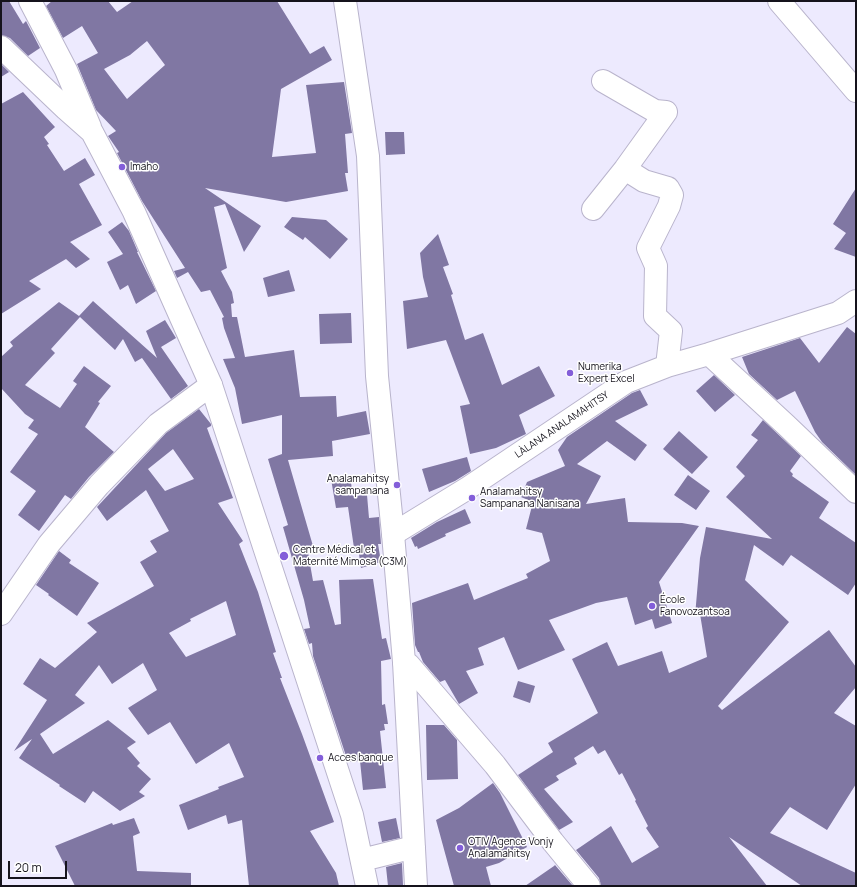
<!DOCTYPE html>
<html>
<head>
<meta charset="utf-8">
<style>
	body { margin:0 }
	#map { position:relative; width:857px; height:887px; overflow:hidden; background:#edeafe; font-family:Manrope,sans-serif }
	canvas { display:block }
	.frame { position:absolute; inset:0; border:2px solid #15131c; pointer-events:none }
	.scale { position:absolute; left:8px; top:861px; width:59px; height:18px; box-sizing:border-box; border:2px solid #15131c; border-top:0; padding-left:5px; font-size:12px; line-height:14px; white-space:nowrap; color:#15131c; -webkit-text-stroke:3px #fff; paint-order:stroke }
</style>
</head>
<body>
<div id="map">
<canvas width="857" height="887"></canvas>
<div class="frame"></div>
<div class="scale">20 m</div>
</div>
<script>
const ctx = document.querySelector('canvas').getContext('2d');
ctx.lineJoin = 'round';
function fill(path, color) { ctx.fillStyle = color; ctx.fill(path, 'evenodd'); }
const shape = rows => new Path2D(rows.map(r => 'M' + r).join(''));
function strokePath(path, color, width, dash) { ctx.strokeStyle = color; ctx.lineWidth = width; ctx.lineCap = dash ? 'butt' : 'round'; ctx.setLineDash(dash || []); ctx.stroke(path); }
function write(font, color, halo, rows, align = 'center') {
  ctx.font = font + ' Manrope,sans-serif'; ctx.lineWidth = 3; ctx.setLineDash([]); ctx.textBaseline = 'middle'; ctx.strokeStyle = halo; ctx.fillStyle = color; for (const [text, x, y, turn = 0] of rows) {
    ctx.save(); ctx.translate(x, y); ctx.rotate((+turn || 0) * Math.PI / 180); ctx.textAlign = isNaN(turn) ? turn : align; if (halo) ctx.strokeText(text, 0, 0); ctx.fillText(text, 0, 0); ctx.restore();
  }
}
fill(shape([
	[1,1,9,1,23,24,26,21,40,48,28,56,10,38,1,35],
	[52,1,108,1,117,12,133,1,277,1,310,54,324,46,332,60,281,89,272,157,316,153,306,85,344,82,352,133,345,134,348,173,345,173,348,191,286,202,205,188,261,226,244,252,225,204,214,207,227,268,221,271,232,292,234,303,231,304,232,317,237,317,245,357,294,350,300,397,336,396,337,417,366,411,370,434,332,441,333,456,288,460,313,546,307,547,313,581,323,580,335,625,341,624,339,580,373,579,382,639,386,638,391,659,381,661,382,705,385,704,388,724,384,724,385,730,380,731,386,788,363,790,360,761,348,762,313,656,312,643,309,644,304,629,310,628,304,600,283,527,288,525,268,459,282,454,282,415,242,424,235,388,223,359,235,358,224,328,222,318,224,317,210,290,201,292,188,272,177,278,174,271,185,268,142,201,117,153,119,152,108,136,116,131,96,110,77,64,98,53,82,26,63,38,46,6],
	[147,41,165,65,127,99,104,69,130,55],
	[1,64,9,72,1,77],
	[23,92,55,127,44,137,49,144,47,145,64,171,85,158,95,175,79,184,102,225,70,242,90,259,76,268,66,259,29,281,41,289,1,314,1,104],
	[385,132,404,132,405,154,386,155],
	[856,188,856,257,834,249,846,233,833,224],
	[292,217,326,220,348,239,330,259,305,237,303,240,284,227],
	[122,222,129,231,138,252,137,252,156,291,136,304,128,285,120,290,107,262,123,254,108,232],
	[438,234,449,265,443,267,453,294,451,295,465,340,483,333,502,385,539,366,555,396,519,415,526,434,496,448,470,454,460,406,470,404,446,340,407,349,403,301,428,297,423,277,420,253],
	[289,270,295,291,268,297,263,278],
	[93,301,157,358,146,331,165,320,176,338,161,347,188,386,171,399,142,358,135,362,123,339,115,350,80,317,51,349,55,353,25,385,60,408,77,384,73,381,84,366,111,386,98,402,100,403,85,427,114,452,89,477,71,499,65,495,39,531,18,515,36,491,10,472,38,434,28,428,34,420,25,414,1,388,1,357,13,346,10,342,59,302,79,316],
	[351,313,352,343,320,344,319,314],
	[847,327,856,334,856,475,822,442,815,432,795,391,777,400,749,374,742,357,800,338,819,363],
	[714,375,735,395,715,412,696,391],
	[640,390,648,405,615,421,647,445,635,461,607,441,577,464,601,476,586,504,625,498,628,522,682,523,699,526,659,582,672,623,655,629,652,619,635,625,627,597,596,603,549,620,565,650,518,670,504,637,478,648,484,665,466,671,478,693,459,704,445,680,440,682,423,662,419,652,418,652,415,645,412,603,468,583,474,600,528,578,526,574,550,561,542,533,526,529,533,502,521,497,527,482,565,466,558,450,567,437,632,393],
	[199,409,211,424,211,426,207,428,233,498,218,503,243,541,239,544,258,592,276,652,273,653,282,678,280,678,302,734,334,822,310,831,336,873,339,886,249,886,242,820,228,824,226,815,188,830,179,805,219,789,218,787,244,777,229,743,196,764,170,722,148,735,128,708,157,690,143,663,112,684,99,665,75,695,85,703,40,734,53,754,108,720,136,742,127,748,140,763,137,766,151,779,139,792,145,796,120,811,93,791,85,803,59,786,60,785,19,758,32,739,14,751,47,700,23,684,40,658,55,668,97,632,87,623,154,586,140,562,157,552,150,541,169,531,146,490,107,521,97,507,166,433],
	[173,449,194,479,165,491,148,469],
	[226,601,236,635,186,657,169,633,191,621,190,619],
	[763,420,801,456,790,471,793,474,792,476,829,502,819,518,856,543,856,583,848,595,791,555,783,566,754,545,745,580,789,622,718,706,722,710,829,630,856,667,856,687,834,713,856,726,856,784,827,830,790,807,770,833,856,873,856,886,802,886,729,837,767,886,601,886,599,878,576,850,611,826,632,863,659,847,646,828,648,826,635,801,636,800,622,773,619,775,605,750,598,754,593,746,574,758,577,764,556,776,559,780,544,789,573,822,559,830,518,775,553,752,548,743,598,713,572,659,607,642,618,666,662,651,669,673,707,657,700,614,695,616,700,558,706,527,772,539,726,497,745,476,736,467,758,440,751,435],
	[679,431,708,457,692,474,663,449],
	[467,457,471,471,455,481,429,492,422,469],
	[688,475,710,491,696,510,674,495],
	[350,476,353,496,367,495,369,518,379,517,381,544,378,544,381,562,361,568,358,547,354,548,348,507,336,508,331,479],
	[465,509,471,523,445,534,446,536,418,549,417,546,415,547,411,538,437,522],
	[59,551,71,560,69,563,99,583,77,616,48,595,49,594,36,585],
	[518,681,535,686,530,703,513,697],
	[426,725,444,725,457,740,458,779,427,780],
	[493,783,500,793,527,847,499,863,486,867,491,886,454,886,436,820,459,808],
	[134,818,140,833,133,836,137,871,191,873,191,886,75,886,55,846,112,823,113,825],
	[396,818,400,838,382,842,378,822],
	[402,863,403,885,388,886,386,867],
	[555,865,573,886,525,886,554,866]
]), '#8077a3');
const minor = shape([
	[779,1,856,91],
	[603,81,655,111,666,112],
	[625,169,644,181,668,188,672,195,669,206,648,248,656,266,655,316,671,331,667,366],
	[593,209,625,169,666,112],
	[709,354,786,425,856,492],
	[393,534,468,488,626,382,667,366,709,354,838,313,856,301],
	[1,614,49,544,99,485,158,424,211,385],
	[404,662,409,665,495,765,553,842,589,886]
]);
const major = shape([
	[30,1,66,70,90,127],
	[345,1,368,156,377,376,393,534,404,662,416,886],
	[1,47,66,109,92,132,134,212,211,385,352,815,367,886],
	[362,860,414,847]
]);
strokePath(minor, '#b9b4cc', 24);
strokePath(major, '#b9b4cc', 24);
strokePath(minor, '#fff', 22);
strokePath(major, '#fff', 22);
for (const [x, y, r, color] of [
	[122,167,4,"#835ed9"],
	[570,373,4,"#835ed9"],
	[397,485,4,"#835ed9"],
	[472,498,4,"#835ed9"],
	[284,556,5,"#835ed9"],
	[652,606,4,"#835ed9"],
	[320,758,4,"#835ed9"],
	[460,848,4,"#835ed9"]
]) { const dot = new Path2D(); dot.arc(x, y, r, 0, 2 * Math.PI); ctx.fillStyle = color; ctx.fill(dot); strokePath(dot, '#fff', 1.5); }
write('10px', '#15131c', '#fff', [
	["Imaho",130,167],
	["Numerika",578,367],
	["Expert Excel",578,379],
	["Analamahitsy",389,479,"right"],
	["sampanana",389,491,"right"],
	["Analamahitsy",480,492],
	["Sampanana Nanisana",480,504],
	["Centre Médical et",293,550],
	["Maternité Mimosa (C3M)",293,562],
	["École",660,600],
	["Fanovozantsoa",660,612],
	["Acces banque",328,758],
	["OTIV Agence Vonjy",468,842],
	["Analamahitsy",468,854]
], 'left');
write('10px', '#15131c', '#fff', [
	["LÀLANA ANALAMAHITSY",562,425,-34]
]);
</script>
</body>
</html>
